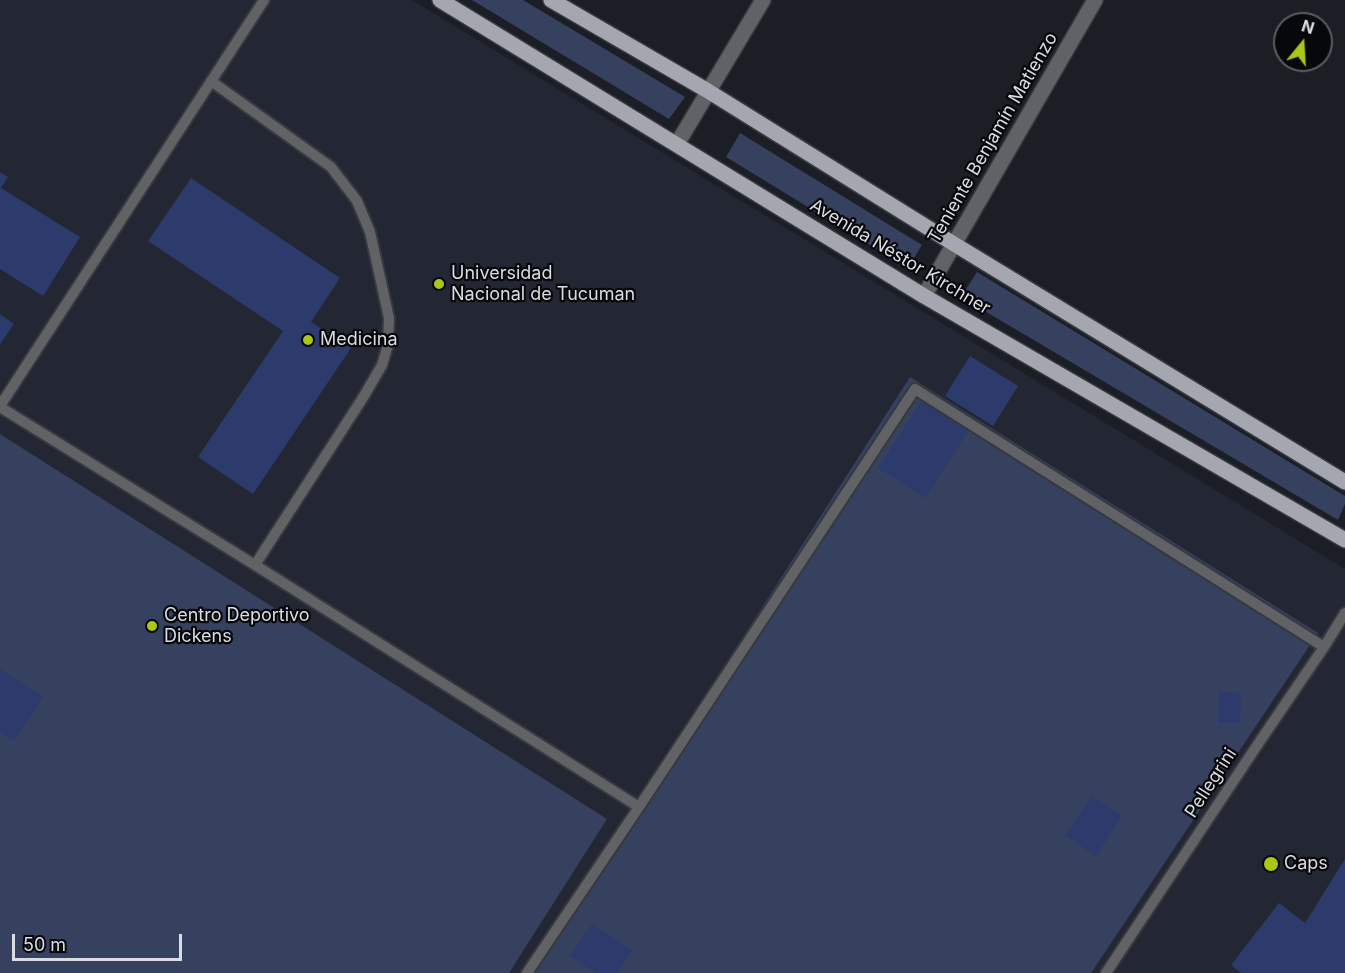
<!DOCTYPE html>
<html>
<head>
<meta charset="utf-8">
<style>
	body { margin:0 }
	#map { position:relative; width:1345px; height:973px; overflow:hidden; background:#1b1e25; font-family:Inter,sans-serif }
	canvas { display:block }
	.north { position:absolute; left:1273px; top:12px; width:60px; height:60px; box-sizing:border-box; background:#07080b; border:2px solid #5b5d61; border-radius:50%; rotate:18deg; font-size:16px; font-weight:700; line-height:24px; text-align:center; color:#dadce1 }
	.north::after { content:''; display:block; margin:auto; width:21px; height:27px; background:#abc614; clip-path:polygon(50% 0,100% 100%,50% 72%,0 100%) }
	.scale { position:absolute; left:12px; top:934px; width:170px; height:27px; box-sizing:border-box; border:3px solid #dadce1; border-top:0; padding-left:8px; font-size:18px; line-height:21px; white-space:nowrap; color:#dadce1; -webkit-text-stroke:4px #07080b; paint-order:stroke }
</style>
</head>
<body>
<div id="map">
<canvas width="1345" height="973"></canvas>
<div class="north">N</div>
<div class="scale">50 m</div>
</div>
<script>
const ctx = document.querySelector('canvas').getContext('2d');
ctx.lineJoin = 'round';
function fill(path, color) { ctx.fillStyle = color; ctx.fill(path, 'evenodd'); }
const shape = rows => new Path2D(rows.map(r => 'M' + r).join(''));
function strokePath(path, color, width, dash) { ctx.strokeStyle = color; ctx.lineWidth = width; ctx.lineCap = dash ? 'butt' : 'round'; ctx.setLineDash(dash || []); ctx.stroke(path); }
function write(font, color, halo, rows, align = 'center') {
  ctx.font = font + ' Inter,sans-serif'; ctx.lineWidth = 4.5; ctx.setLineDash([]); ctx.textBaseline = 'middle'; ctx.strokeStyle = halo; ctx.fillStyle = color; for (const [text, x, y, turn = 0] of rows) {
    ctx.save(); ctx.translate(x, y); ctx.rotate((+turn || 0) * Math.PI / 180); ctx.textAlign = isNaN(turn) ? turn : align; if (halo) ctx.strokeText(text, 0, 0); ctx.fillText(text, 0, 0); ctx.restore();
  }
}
fill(shape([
	[0,0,412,0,1345,569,1345,973,0,973]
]), '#222733');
fill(shape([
	[472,0,523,0,685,97,669,119],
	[740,133,922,245,908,268,726,157],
	[977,272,1345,496,1345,504,1338,520,961,297],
	[910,377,1318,633,1091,973,527,973],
	[0,434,607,819,509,973,0,973]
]), '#36405f');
fill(shape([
	[0,172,8,177,1,188,80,237,43,296,0,269],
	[191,178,340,278,311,322,351,348,253,494,198,457,283,331,148,241],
	[0,314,14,324,0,344],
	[970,356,1018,386,993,426,945,396],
	[924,397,971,427,925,498,878,468],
	[0,669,43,697,14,741,0,732],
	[1219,692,1241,693,1240,723,1218,723],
	[1092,796,1122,816,1096,856,1065,835],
	[1345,859,1345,973,1241,973,1231,965,1279,903,1305,923],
	[592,924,632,951,617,973,596,973,570,956]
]), '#2c3b6b');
const service = shape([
	[211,81,331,167,357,201,370,232,389,318,388,345,382,365,364,396,255,565],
	[0,406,264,0],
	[0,407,255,565,639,807,527,973],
	[639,807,915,389,1324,647],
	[1106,973,1256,747,1324,647,1345,613]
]);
const minor = shape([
	[677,144,763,0],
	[924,296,1095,0]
]);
const primary = shape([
	[440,0,924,296,1345,540],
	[551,0,708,91,954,244,1345,482]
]);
strokePath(service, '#36393f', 14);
strokePath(minor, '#36393f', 18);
strokePath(primary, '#36393f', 18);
strokePath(service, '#606266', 10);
strokePath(minor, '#606266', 15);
strokePath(primary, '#a4a7af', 15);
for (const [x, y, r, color] of [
	[439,284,6,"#abc614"],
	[308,340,6,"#abc614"],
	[152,626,6,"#abc614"],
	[1271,864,8,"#abc614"]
]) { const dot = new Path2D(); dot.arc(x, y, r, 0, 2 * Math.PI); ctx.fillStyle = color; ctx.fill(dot); strokePath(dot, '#07080b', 2); }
write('18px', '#dadce1', '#07080b', [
	["Teniente Benjamín Matienzo",993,138,-60],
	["Avenida Néstor Kirchner",900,257,31],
	["Pellegrini",1211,783,-57]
]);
write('18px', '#dadce1', '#07080b', [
	["Universidad",451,274],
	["Nacional de Tucuman",451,295],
	["Medicina",320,340],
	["Centro Deportivo",164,616],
	["Dickens",164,637],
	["Caps",1284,864]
], 'left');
</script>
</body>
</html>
